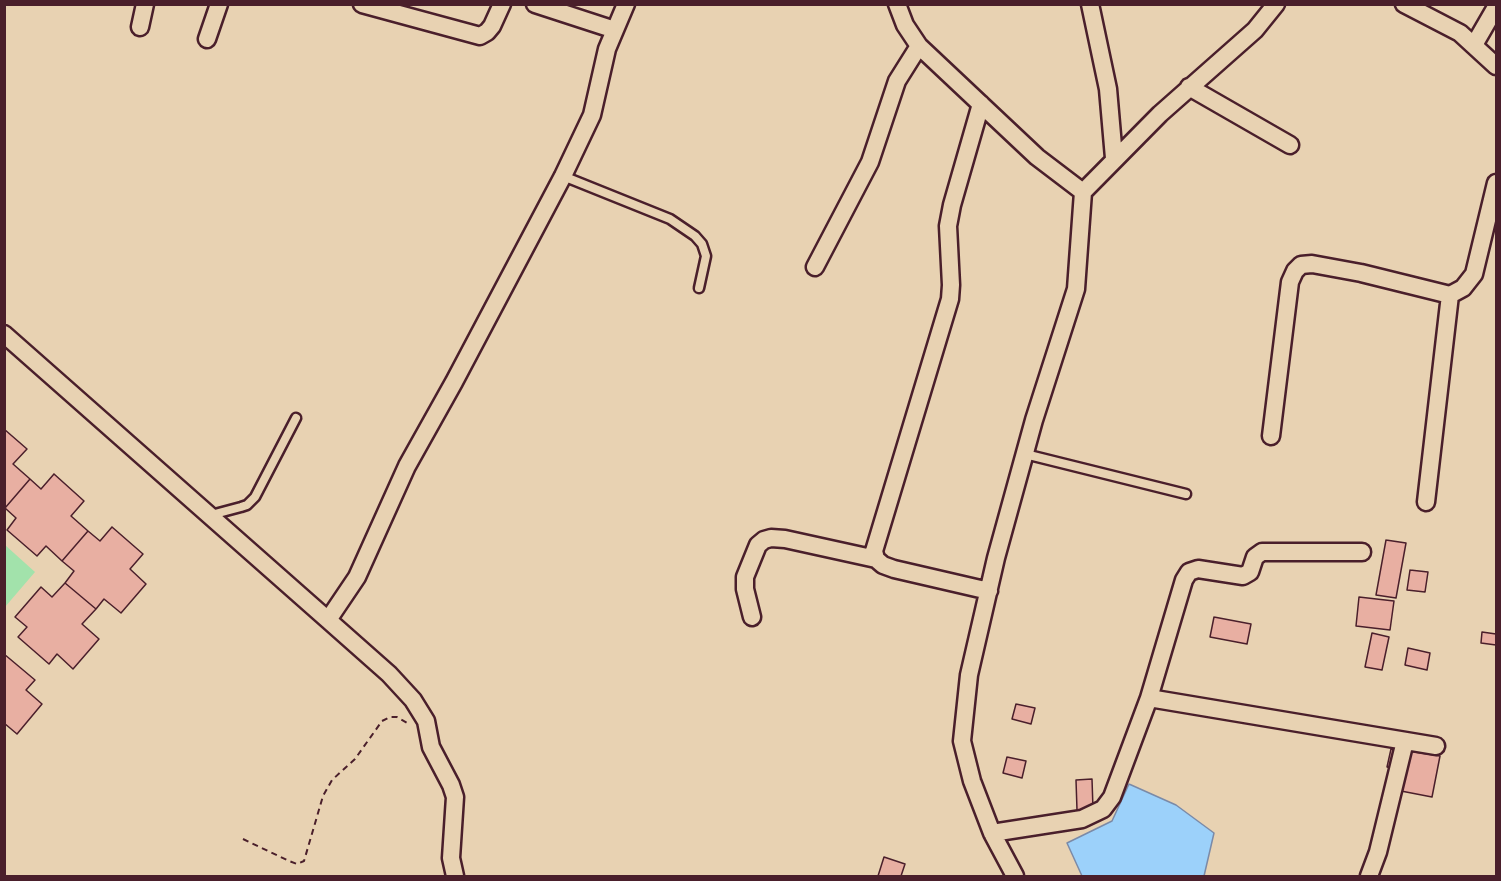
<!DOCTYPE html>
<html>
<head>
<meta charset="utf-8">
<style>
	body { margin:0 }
	#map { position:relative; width:1501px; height:881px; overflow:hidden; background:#e8d2b2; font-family:Delius,sans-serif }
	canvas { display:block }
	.frame { position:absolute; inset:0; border:6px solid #4a1f2b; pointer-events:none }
</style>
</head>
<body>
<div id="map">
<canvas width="1501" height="881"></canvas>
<div class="frame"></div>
</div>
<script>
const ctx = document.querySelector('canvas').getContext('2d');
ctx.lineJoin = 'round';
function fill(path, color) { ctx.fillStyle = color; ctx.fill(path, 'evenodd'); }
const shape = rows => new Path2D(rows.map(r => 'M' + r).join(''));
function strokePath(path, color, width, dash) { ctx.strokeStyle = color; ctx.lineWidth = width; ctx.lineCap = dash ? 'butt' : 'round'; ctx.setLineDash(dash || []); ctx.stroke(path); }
fill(shape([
	[5,545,35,572,5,607]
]), '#a2e2ab');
const water = shape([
	[1129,784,1176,805,1214,833,1204,876,1082,876,1067,843,1112,821,1129,784]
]);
fill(water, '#9cd1fa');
strokePath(water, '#7b8aa7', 1.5);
const building = shape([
	[4,429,27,449,13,464,30,479,5,508,4,429],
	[54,474,84,501,71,516,88,531,62,561,46,546,37,556,7,530,16,518,5,508,30,479,41,489,54,474],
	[112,527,143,554,130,569,146,584,121,613,104,599,96,609,65,583,74,571,62,561,88,531,100,541,112,527],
	[1386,540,1406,543,1396,598,1376,595,1386,540],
	[1410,570,1428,572,1425,592,1407,590,1410,570],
	[65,583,96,609,82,624,99,639,73,669,57,654,49,664,18,637,27,627,15,617,41,587,52,597,65,583],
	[1359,597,1394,601,1390,630,1356,626,1359,597],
	[1214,617,1251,624,1247,644,1210,637,1214,617],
	[1482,632,1496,634,1496,645,1481,643,1482,632],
	[1372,633,1389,637,1382,670,1365,667,1372,633],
	[1408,648,1430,653,1427,670,1405,665,1408,648],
	[4,654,35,680,26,690,42,704,17,734,4,723,4,654],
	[1016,704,1035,708,1031,724,1012,719,1016,704],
	[1391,749,1400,751,1396,769,1387,767,1391,749],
	[1408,751,1440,756,1432,797,1401,791,1408,751],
	[1007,757,1026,761,1022,778,1003,773,1007,757],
	[1092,779,1093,809,1077,810,1076,780,1092,779],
	[884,857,905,864,901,876,878,876,884,857]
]);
fill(building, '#e8afa2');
strokePath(building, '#4a1f2b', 1.5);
const service = shape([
	[563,176,670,219,695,236,702,244,706,256,699,288],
	[1025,454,1186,494],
	[211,515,241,507,247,505,255,497,296,418]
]);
const minor = shape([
	[362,4,480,36,487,32,492,26,502,4],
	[535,4,615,30],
	[897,4,905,25,919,46,1037,157,1083,192],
	[1090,4,1108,89,1114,158],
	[1404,4,1460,33,1496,66],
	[140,27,145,4],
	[207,39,219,4],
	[1474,45,1496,7],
	[1189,87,1290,145],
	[981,104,952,205,948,226,951,285,950,299,874,551,876,559,883,565,894,569,989,591],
	[815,267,870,162,897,81,919,46],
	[4,334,328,620,389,674,413,700,426,721,431,747,451,785,455,797,451,858,455,876],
	[1271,436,1290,282,1295,271,1301,265,1312,264,1361,273,1450,295,1463,288,1474,274,1496,183],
	[1426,502,1450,295],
	[752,617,745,589,745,577,758,545,764,540,771,538,785,539,876,559],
	[328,620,357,577,407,466,454,382,563,176,592,115,607,49,626,4],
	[1149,698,1436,746],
	[992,833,1082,819,1103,809,1112,797,1149,698,1184,580,1189,572,1198,569,1243,576,1250,572,1255,557,1262,552,1362,552],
	[1015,876,992,833,972,781,962,741,969,675,996,558,1034,420,1076,289,1083,192,1160,114,1255,30,1276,4],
	[1369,876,1378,852,1405,741]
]);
strokePath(service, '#4a1f2b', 13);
strokePath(minor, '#4a1f2b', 21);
strokePath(shape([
	[243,839,289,861,297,864,304,861,323,796,332,780,355,759,382,721,390,717,397,717,409,724]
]), '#4a1f2b', 2, [6, 4.5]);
strokePath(service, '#e8d2b2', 8);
strokePath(minor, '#e8d2b2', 16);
</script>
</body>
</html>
